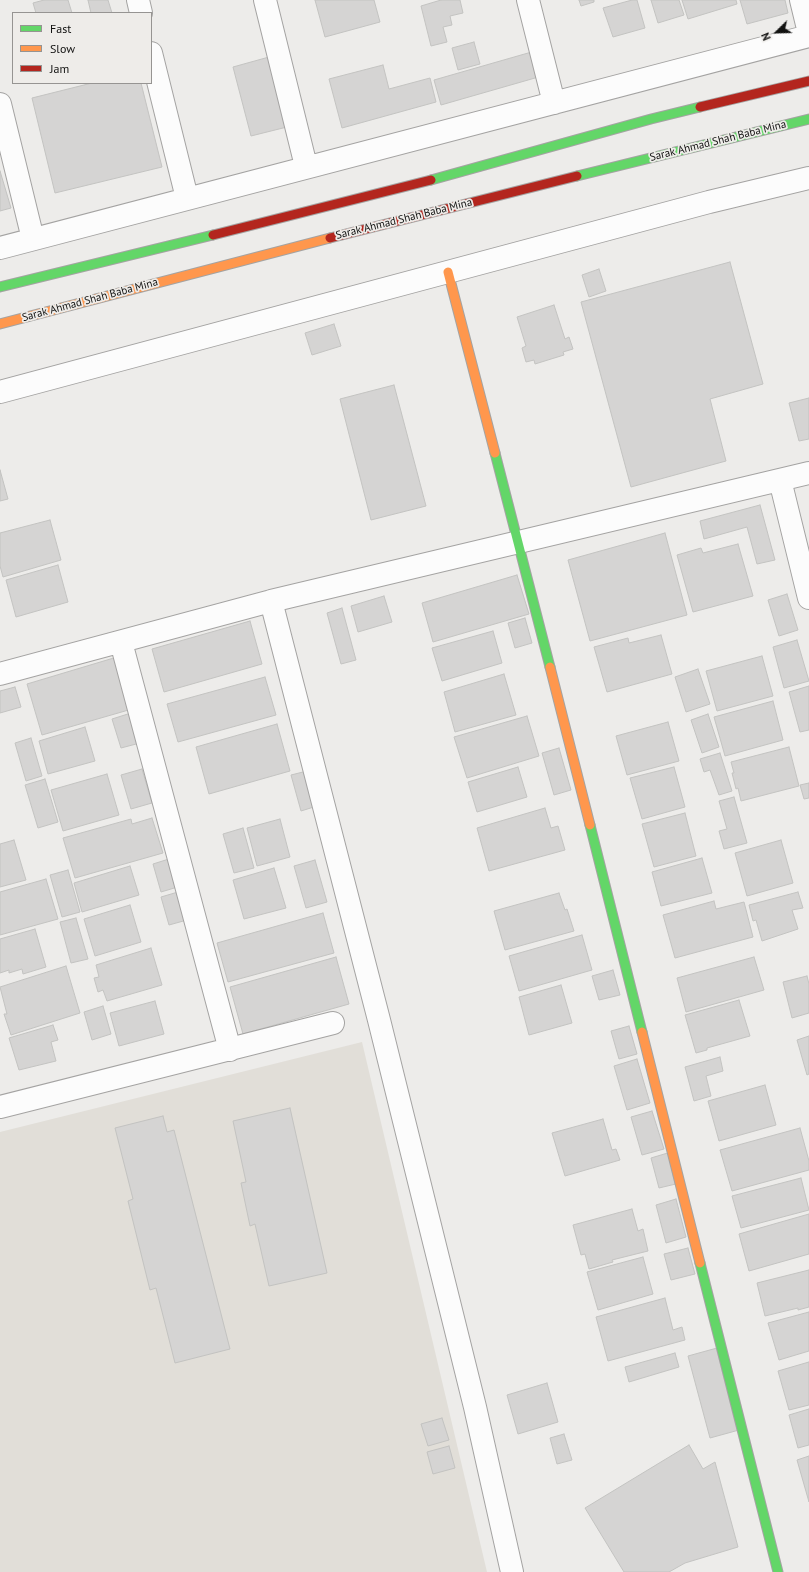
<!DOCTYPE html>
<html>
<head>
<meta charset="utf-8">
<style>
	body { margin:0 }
	#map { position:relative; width:809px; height:1572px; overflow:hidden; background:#edecea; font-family:"PT Sans",sans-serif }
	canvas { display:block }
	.legend { position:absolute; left:12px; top:12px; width:140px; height:72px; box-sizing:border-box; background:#eeece9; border:1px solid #969492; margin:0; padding:5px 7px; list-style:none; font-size:12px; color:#111110 }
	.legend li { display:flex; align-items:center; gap:8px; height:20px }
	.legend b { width:20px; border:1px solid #969492 }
	.north { position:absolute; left:757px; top:12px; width:40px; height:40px; -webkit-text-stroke:3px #eeece9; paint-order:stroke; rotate:247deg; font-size:11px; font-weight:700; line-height:16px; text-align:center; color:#111110 }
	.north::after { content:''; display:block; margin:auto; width:14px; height:18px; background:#111110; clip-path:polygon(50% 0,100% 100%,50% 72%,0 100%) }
</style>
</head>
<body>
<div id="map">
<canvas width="809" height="1572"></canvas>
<ul class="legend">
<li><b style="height:5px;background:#63d668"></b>Fast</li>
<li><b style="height:5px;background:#ff974d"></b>Slow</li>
<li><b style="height:5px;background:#b3261e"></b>Jam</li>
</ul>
<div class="north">N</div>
</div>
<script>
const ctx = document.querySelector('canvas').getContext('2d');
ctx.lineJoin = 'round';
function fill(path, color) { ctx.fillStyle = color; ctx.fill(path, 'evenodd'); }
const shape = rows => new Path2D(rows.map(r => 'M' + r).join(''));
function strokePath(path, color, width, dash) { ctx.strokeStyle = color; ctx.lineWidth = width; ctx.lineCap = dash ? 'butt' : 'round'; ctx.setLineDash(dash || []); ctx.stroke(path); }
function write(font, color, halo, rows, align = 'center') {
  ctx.font = font + ' "PT Sans",sans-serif'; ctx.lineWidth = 3.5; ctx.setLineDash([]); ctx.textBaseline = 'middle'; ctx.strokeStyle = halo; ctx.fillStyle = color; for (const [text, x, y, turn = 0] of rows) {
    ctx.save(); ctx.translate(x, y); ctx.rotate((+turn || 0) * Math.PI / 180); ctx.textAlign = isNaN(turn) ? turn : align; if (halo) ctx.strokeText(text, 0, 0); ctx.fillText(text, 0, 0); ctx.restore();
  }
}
fill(shape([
	[362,1042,487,1572,0,1572,0,1132]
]), '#e1ded8');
const building = shape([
	[44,0,68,0,72,13,36,13,33,3,44,0],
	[88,0,108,0,112,13,91,13,88,0],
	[315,0,374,0,380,22,325,37,315,0],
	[441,0,460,0,463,13,450,16,452,25,443,27,447,42,431,46,421,6,441,0],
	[579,0,594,0,594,2,581,6,579,0],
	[632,0,637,0,645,28,613,37,603,8,632,0],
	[651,0,679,0,684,15,658,23,651,0],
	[682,0,736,0,737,4,688,19,682,0],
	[740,0,785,0,788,13,747,24,740,0],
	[474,42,480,64,458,70,452,48,474,42],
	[535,51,542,76,441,105,434,80,535,51],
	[269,57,287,127,251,136,233,67,269,57],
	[383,65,389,89,430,78,436,102,342,128,329,79,383,65],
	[92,83,141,83,162,167,55,193,32,98,92,83],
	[0,171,11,208,0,211,0,171],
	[730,262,763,384,710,399,726,461,631,487,581,302,730,262],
	[599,269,606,291,589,297,582,275,599,269],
	[554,305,565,339,569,337,573,349,563,352,564,355,535,364,534,360,526,362,522,348,526,346,517,317,554,305],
	[334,324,341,346,312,355,305,333,334,324],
	[394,385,426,506,371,520,340,399,394,385],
	[809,398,809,439,799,441,789,403,809,398],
	[0,470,8,499,0,501,0,470],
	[760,505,775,560,757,564,747,527,704,539,700,521,760,505],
	[50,520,61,560,3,577,0,566,0,533,50,520],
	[665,533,687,615,590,641,568,560,665,533],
	[738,544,753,596,693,612,677,555,701,548,703,553,738,544],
	[58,565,68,602,16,617,6,580,58,565],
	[517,575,529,614,433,642,422,603,517,575],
	[787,594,798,630,779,636,768,600,787,594],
	[384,596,392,622,358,632,351,606,384,596],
	[342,608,356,660,341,664,327,613,342,608],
	[525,618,532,643,515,648,508,623,525,618],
	[250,621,262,664,164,692,152,649,250,621],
	[493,631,502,663,442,681,432,648,493,631],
	[661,635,672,674,607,692,594,647,628,638,629,643,661,635],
	[797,640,809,681,784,688,773,647,797,640],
	[762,656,773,696,717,711,706,671,762,656],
	[117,657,132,709,42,735,27,684,117,657],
	[698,669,710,704,686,712,675,677,698,669],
	[504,674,516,715,455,732,444,692,504,674],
	[265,677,276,715,178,742,167,704,265,677],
	[809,686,809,730,800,732,789,692,809,686],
	[15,687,21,707,0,713,0,691,15,687],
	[773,701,783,740,725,756,714,717,773,701],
	[131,713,140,743,121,748,112,719,131,713],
	[708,714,719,747,702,753,691,720,708,714],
	[527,716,539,756,467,778,454,737,527,716],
	[668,722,679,761,627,775,616,736,668,722],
	[277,724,290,771,209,794,196,747,277,724],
	[85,727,95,761,48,774,39,741,85,727],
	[31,738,42,776,26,781,15,743,31,738],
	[789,747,799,786,741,801,738,788,736,789,732,773,734,773,731,762,789,747],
	[559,748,571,790,554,795,542,753,559,748],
	[720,753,732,791,719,795,710,770,704,772,700,759,720,753],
	[518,767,527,797,477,812,468,782,518,767],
	[674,767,685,807,642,819,630,778,674,767],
	[142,769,152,803,131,809,121,775,142,769],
	[307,771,317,806,301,811,291,775,307,771],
	[107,774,119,815,63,831,51,790,107,774],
	[45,779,58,822,38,828,25,785,45,779],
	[809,783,809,798,804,799,800,785,809,783],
	[734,797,747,843,724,849,719,831,727,829,719,801,734,797],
	[545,808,551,828,558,826,565,850,489,871,477,828,545,808],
	[685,813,696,856,654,867,642,824,685,813],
	[152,818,163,853,75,878,63,838,131,819,132,824,152,818],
	[280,819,290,857,257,866,247,828,280,819],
	[243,828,254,868,234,873,223,834,243,828],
	[14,840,26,880,0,887,0,844,14,840],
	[781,840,793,883,747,896,735,853,781,840],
	[172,858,181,886,161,892,153,864,172,858],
	[702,858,712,893,661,906,652,872,702,858],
	[315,860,327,902,306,908,294,866,315,860],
	[130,866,139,895,82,912,74,883,130,866],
	[274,868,286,908,244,919,233,880,274,868],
	[68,870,80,912,62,917,50,875,68,870],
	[46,879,58,919,0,935,0,892,46,879],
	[178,892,187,920,169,925,161,897,178,892],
	[798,892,803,908,792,910,798,929,762,941,756,920,753,921,749,905,798,892],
	[559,893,565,910,567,909,574,931,505,950,494,911,559,893],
	[714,901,716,909,744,902,753,937,675,958,663,915,714,901],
	[130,905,141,942,95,956,84,919,130,905],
	[323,913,334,953,228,982,217,943,323,913],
	[76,918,88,959,71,963,60,922,76,918],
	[35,929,46,967,23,974,22,969,9,973,9,970,0,973,0,939,35,929],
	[582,935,592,970,519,991,509,956,582,935],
	[151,948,162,985,107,1001,103,990,98,992,94,978,99,977,96,965,151,948],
	[336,957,349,1004,243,1034,230,987,336,957],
	[754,957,764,990,686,1012,677,978,754,957],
	[66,966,80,1013,11,1035,4,1014,7,1014,0,987,66,966],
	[613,970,620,995,599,1000,592,976,613,970],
	[807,976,809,984,809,1013,792,1018,783,982,807,976],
	[561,985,572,1023,529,1035,519,997,561,985],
	[739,1000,750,1036,707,1048,707,1050,696,1053,685,1015,739,1000],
	[155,1001,164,1034,119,1046,110,1013,155,1001],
	[103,1006,111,1034,92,1040,84,1012,103,1006],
	[53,1025,58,1040,51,1042,56,1061,19,1070,9,1038,53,1025],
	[629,1026,637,1054,619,1059,611,1031,629,1026],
	[809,1036,809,1074,807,1075,797,1040,809,1036],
	[720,1057,723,1071,706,1076,711,1096,694,1101,685,1067,720,1057],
	[637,1059,650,1103,627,1110,614,1066,637,1059],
	[765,1085,776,1125,719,1141,708,1101,765,1085],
	[290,1108,327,1273,269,1286,255,1224,250,1226,241,1183,246,1182,233,1121,290,1108],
	[652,1111,664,1149,642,1155,631,1117,652,1111],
	[163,1116,167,1132,174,1130,230,1349,175,1363,156,1288,150,1290,128,1201,133,1199,115,1128,163,1116],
	[603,1119,612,1150,616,1149,620,1160,565,1176,552,1133,603,1119],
	[800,1128,809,1161,809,1170,732,1191,720,1150,800,1128],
	[671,1152,680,1183,659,1188,651,1158,671,1152],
	[801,1178,809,1210,741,1228,732,1196,801,1178],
	[676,1199,686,1237,666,1243,656,1205,676,1199],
	[632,1209,638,1231,643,1229,648,1251,612,1260,613,1262,589,1269,585,1254,581,1255,573,1225,632,1209],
	[809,1214,809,1254,749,1271,739,1234,809,1214],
	[688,1248,695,1274,671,1280,664,1254,688,1248],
	[643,1257,653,1294,598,1310,587,1272,643,1257],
	[809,1270,809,1307,798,1310,798,1308,765,1316,757,1283,809,1270],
	[665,1298,673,1330,682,1327,685,1340,608,1361,596,1317,665,1298],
	[809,1312,809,1351,779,1360,768,1323,809,1312],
	[717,1348,739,1430,710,1438,688,1356,717,1348],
	[675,1353,679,1367,629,1382,625,1367,675,1353],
	[809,1362,809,1405,789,1410,778,1371,809,1362],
	[547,1383,558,1422,518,1434,507,1395,547,1383],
	[809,1409,809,1445,798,1448,789,1415,809,1409],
	[442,1418,449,1440,428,1446,421,1424,442,1418],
	[564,1434,572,1460,557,1464,550,1438,564,1434],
	[689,1445,703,1469,715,1462,738,1547,685,1563,669,1572,624,1572,585,1508,689,1445],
	[449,1446,455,1468,433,1474,427,1452,449,1446],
	[809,1456,809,1502,797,1460,809,1456]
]);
fill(building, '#d5d4d3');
strokePath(building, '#c3c3c1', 1);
const street = shape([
	[138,0,141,13],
	[265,0,306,166],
	[528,0,554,103],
	[801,0,809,33],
	[151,53,187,198],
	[0,104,33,239],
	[0,248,809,36],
	[0,392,709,202,809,178],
	[780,480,809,598],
	[271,601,379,1020,475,1407,512,1572],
	[121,642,230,1050],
	[0,674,271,601,809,473],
	[0,1107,333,1023]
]);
const fast = shape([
	[577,176,809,119],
	[431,180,651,119,700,107],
	[0,287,213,235],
	[495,453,550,667],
	[590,825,642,1032],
	[700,1263,778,1572]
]);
const slow = shape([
	[448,272,495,453],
	[0,324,330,238],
	[550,667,590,825],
	[642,1032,700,1263]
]);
const jam = shape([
	[700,107,809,81],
	[213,235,431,180],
	[330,238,577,176]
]);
strokePath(street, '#a4a3a2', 24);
strokePath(fast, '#a4a3a2', 11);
strokePath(slow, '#a4a3a2', 11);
strokePath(jam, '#a4a3a2', 11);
strokePath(street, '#fcfcfc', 22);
strokePath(fast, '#63d668', 9);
strokePath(slow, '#ff974d', 9);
strokePath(jam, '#b3261e', 9);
write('11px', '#111110', '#eeece9', [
	["Sarak Ahmad Shah Baba Mina",718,141,-14],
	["Sarak Ahmad Shah Baba Mina",404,219,-14],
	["Sarak Ahmad Shah Baba Mina",90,300,-15]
]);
</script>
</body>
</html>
